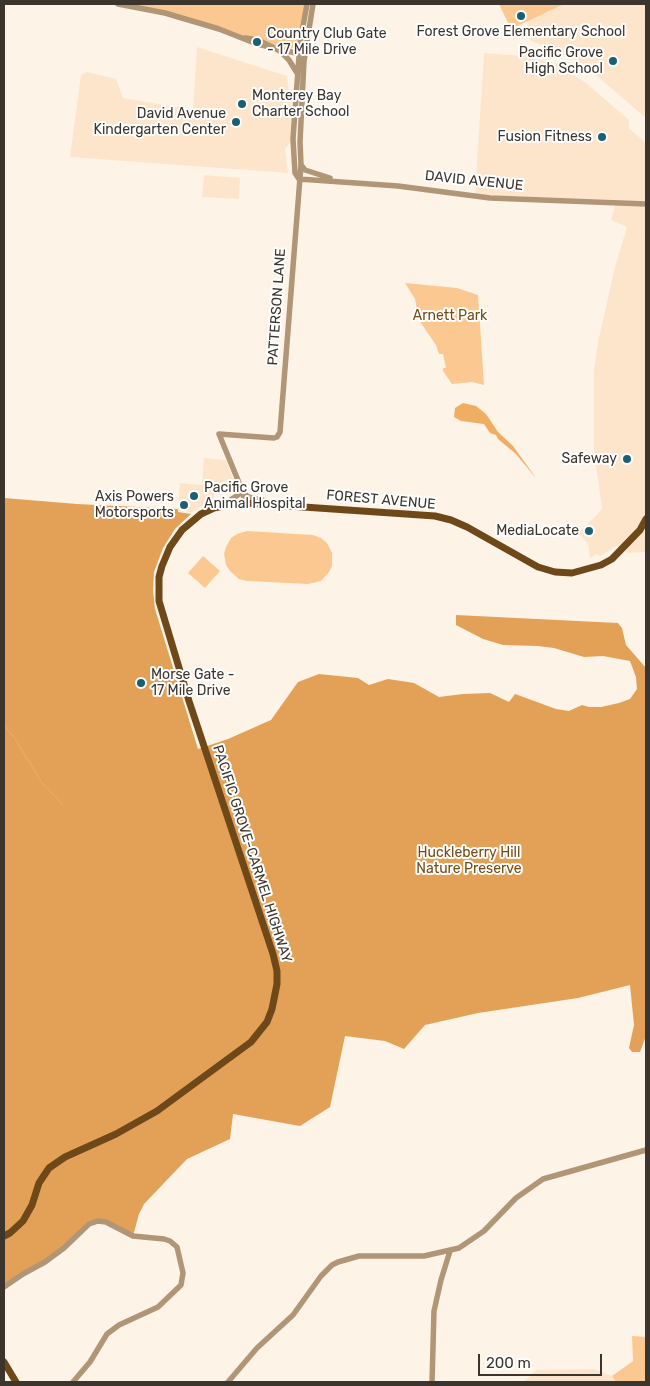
<!DOCTYPE html>
<html>
<head>
<meta charset="utf-8">
<style>
	body { margin:0 }
	#map { position:relative; width:650px; height:1386px; overflow:hidden; background:#fef3e7; font-family:Rubik,sans-serif }
	canvas { display:block }
	.frame { position:absolute; inset:0; border:5px solid #3c352e; pointer-events:none }
	.scale { position:absolute; left:478px; top:1354px; width:124px; height:22px; box-sizing:border-box; border:2px solid #3c352e; border-top:0; padding-left:6px; font-size:15px; line-height:18px; white-space:nowrap; color:#3c352e; -webkit-text-stroke:4px #fff; paint-order:stroke }
</style>
</head>
<body>
<div id="map">
<canvas width="650" height="1386"></canvas>
<div class="frame"></div>
<div class="scale">200 m</div>
</div>
<script>
const ctx = document.querySelector('canvas').getContext('2d');
ctx.lineJoin = 'round';
function fill(path, color) { ctx.fillStyle = color; ctx.fill(path, 'evenodd'); }
const shape = rows => new Path2D(rows.map(r => 'M' + r).join(''));
function strokePath(path, color, width, dash) { ctx.strokeStyle = color; ctx.lineWidth = width; ctx.lineCap = dash ? 'butt' : 'round'; ctx.setLineDash(dash || []); ctx.stroke(path); }
function write(font, color, halo, rows, align = 'center') {
  ctx.font = font + ' Rubik,sans-serif'; ctx.lineWidth = 4; ctx.setLineDash([]); ctx.textBaseline = 'middle'; ctx.strokeStyle = halo; ctx.fillStyle = color; for (const [text, x, y, turn = 0] of rows) {
    ctx.save(); ctx.translate(x, y); ctx.rotate((+turn || 0) * Math.PI / 180); ctx.textAlign = isNaN(turn) ? turn : align; if (halo) ctx.strokeText(text, 0, 0); ctx.fillText(text, 0, 0); ctx.restore();
  }
}
fill(shape([
	[499,4,646,4,646,118,583,64,530,40,527,21,511,29],
	[197,47,287,76,294,131,293,139,285,149,288,173,70,157,81,75,87,72,116,79,123,98,193,110],
	[484,53,525,56,558,64,586,83,629,120,629,128,646,143,646,552,628,553,616,546,600,556,597,554,590,558,588,544,579,533,602,509,594,450,594,370,598,342,615,267,627,227,611,220,617,200,475,195],
	[204,175,240,178,239,199,202,197],
	[204,458,226,460,233,479,227,484,215,484,214,499,192,512,178,511,180,483,202,485],
	[594,1369,612,1376,616,1382,524,1382,536,1370]
]), '#fde5cc');
fill(shape([
	[118,4,307,4,298,43,290,50,219,29],
	[499,4,564,4,511,29],
	[405,283,457,288,478,295,484,385,472,382,452,384,443,371,443,368,446,368,443,354,439,354,436,345,419,320,415,299],
	[247,531,313,535,321,538,327,543,332,553,332,566,329,572,321,581,308,584,247,581,239,579,230,571,226,565,224,554,226,547,231,538,237,534],
	[203,556,220,571,205,588,188,573],
	[632,1336,646,1337,646,1382,616,1382,612,1376,633,1361]
]), '#fcc891');
fill(shape([
	[4,498,77,504,178,509,178,512,191,514,175,529,163,548,154,572,153,590,155,609,198,749,228,739,271,720,298,682,319,674,358,678,369,685,388,679,414,683,439,697,463,694,490,693,509,702,515,694,556,709,569,711,582,705,589,707,601,707,619,703,630,699,637,689,636,677,630,661,603,656,584,657,554,648,538,646,503,645,483,639,456,625,456,615,618,623,622,628,626,645,646,668,646,1036,640,1052,632,1052,629,1048,634,1025,630,985,578,998,478,1013,425,1025,404,1049,385,1041,345,1036,330,1107,300,1126,233,1114,230,1139,187,1159,144,1204,139,1214,133,1236,112,1225,93,1222,71,1242,4,1287]
]), '#e2a157');
fill(shape([
	[463,403,476,406,486,414,498,432,513,446,536,478,516,454,498,439,496,435,490,433,484,424,461,421,454,417,455,408]
]), '#f0ad64');
strokePath(shape([
	[4,725,14,737,42,783,63,805]
]), '#f0ad64', 1);
strokePath(shape([
	[118,4,165,13,219,29,257,44,300,54],
	[245,38,258,40,280,51,289,60,297,73],
	[301,165,305,170,330,178],
	[299,179,398,186,490,198,646,204],
	[299,179,295,173,293,139,300,43,307,4],
	[243,492,248,497,266,501],
	[245,503,242,490,219,434,274,438,277,437,280,432,301,165,300,142,304,61,313,4],
	[221,506,238,495,240,487],
	[4,1287,23,1274,45,1262,64,1248,89,1224,98,1221,106,1222,133,1236,164,1239,170,1241,177,1247,183,1273,181,1285,158,1307,119,1325,107,1334,90,1362,73,1382],
	[228,1382,257,1348,293,1315,321,1276,332,1265,338,1262,359,1256,424,1256,459,1248,484,1231,516,1198,543,1179,646,1150],
	[432,1382,434,1311,441,1280,450,1251]
]), '#b19577', 5.5);
strokePath(shape([
	[4,1236,10,1233,23,1221,32,1205,39,1183,49,1168,65,1157,116,1134,157,1111,251,1042,267,1022,272,1009,277,984,277,971,273,954,189,701,159,601,159,577,162,566,170,547,182,530,201,514,214,508,232,504,245,503,435,516,451,520,467,527,538,567,555,572,572,573,601,565,612,559,640,530,646,519],
	[4,1362,16,1382]
]), '#6f4819', 7);
for (const [x, y, r, color] of [
	[521,16,5,"#196070"],
	[257,42,5,"#196070"],
	[613,61,5,"#196070"],
	[242,104,5,"#196070"],
	[236,122,5,"#196070"],
	[602,137,5,"#196070"],
	[627,459,5,"#196070"],
	[194,496,5,"#196070"],
	[184,505,5,"#196070"],
	[589,531,5,"#196070"],
	[141,683,5,"#196070"]
]) { const dot = new Path2D(); dot.arc(x, y, r, 0, 2 * Math.PI); ctx.fillStyle = color; ctx.fill(dot); strokePath(dot, '#fff', 2); }
write('14px', '#3c352e', '#fff', [
	["Forest Grove Elementary School",521,32,"center"],
	["Country Club Gate",267,34,"left"],
	["- 17 Mile Drive",267,50,"left"],
	["Pacific Grove",603,53],
	["High School",603,69],
	["Monterey Bay",252,96,"left"],
	["Charter School",252,112,"left"],
	["David Avenue",226,114],
	["Kindergarten Center",226,130],
	["Fusion Fitness",592,137],
	["Safeway",617,459],
	["Pacific Grove",204,488,"left"],
	["Animal Hospital",204,504,"left"],
	["Axis Powers",174,497],
	["Motorsports",174,513],
	["MediaLocate",579,531],
	["Morse Gate -",151,675,"left"],
	["17 Mile Drive",151,691,"left"]
], 'right');
write('14px', '#3c352e', '#fff', [
	["DAVID AVENUE",474,181,6],
	["PATTERSON LANE",277,307,-86],
	["FOREST AVENUE",381,500,5],
	["PACIFIC GROVE-CARMEL HIGHWAY",252,854,72]
]);
write('14px', '#764a13', '#fff', [
	["Arnett Park",450,316],
	["Huckleberry Hill",469,853],
	["Nature Preserve",469,869]
]);
</script>
</body>
</html>
